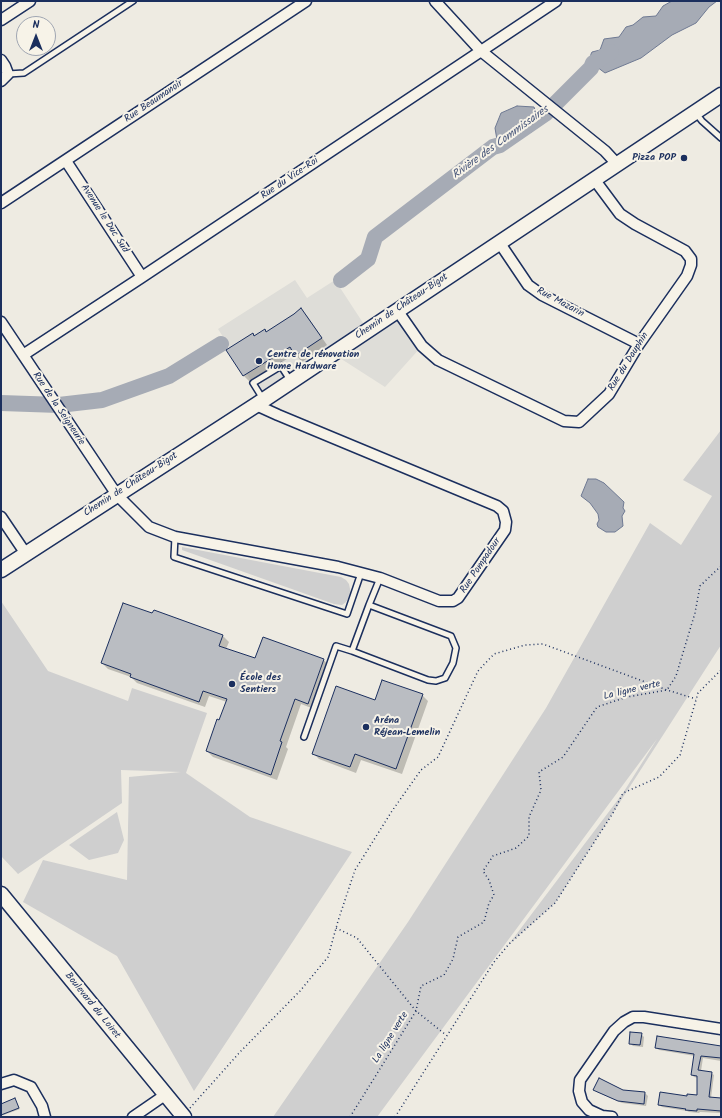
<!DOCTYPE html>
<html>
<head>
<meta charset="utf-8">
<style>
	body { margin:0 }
	#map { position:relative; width:722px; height:1118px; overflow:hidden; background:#eeebe2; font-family:Kalam,sans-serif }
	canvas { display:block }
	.frame { position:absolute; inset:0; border:2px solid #1b2f5e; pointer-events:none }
	.north { position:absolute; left:16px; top:16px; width:40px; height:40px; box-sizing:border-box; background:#f7f3e8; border:1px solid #9fa5b1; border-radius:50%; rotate:0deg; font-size:11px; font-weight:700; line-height:16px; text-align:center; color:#1b2f5e }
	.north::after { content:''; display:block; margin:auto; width:14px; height:18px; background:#1b2f5e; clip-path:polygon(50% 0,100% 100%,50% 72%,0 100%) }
</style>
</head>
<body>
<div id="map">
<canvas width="722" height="1118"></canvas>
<div class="frame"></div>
<div class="north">N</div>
</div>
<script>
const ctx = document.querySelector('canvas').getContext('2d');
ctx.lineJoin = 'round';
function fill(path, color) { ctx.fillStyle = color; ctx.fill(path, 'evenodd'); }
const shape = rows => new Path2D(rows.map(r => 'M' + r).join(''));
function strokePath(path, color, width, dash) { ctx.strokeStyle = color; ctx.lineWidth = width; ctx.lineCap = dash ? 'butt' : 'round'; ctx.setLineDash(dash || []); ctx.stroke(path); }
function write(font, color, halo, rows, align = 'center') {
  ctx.font = font + ' Kalam,sans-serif'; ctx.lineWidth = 4; ctx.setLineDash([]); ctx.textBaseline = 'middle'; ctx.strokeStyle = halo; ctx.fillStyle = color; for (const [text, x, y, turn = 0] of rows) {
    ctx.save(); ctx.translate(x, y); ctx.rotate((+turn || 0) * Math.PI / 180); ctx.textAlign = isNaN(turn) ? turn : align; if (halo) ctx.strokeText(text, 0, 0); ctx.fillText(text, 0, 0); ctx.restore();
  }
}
fill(shape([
	[295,280,307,298,335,280,367,329,397,310,422,346,385,387,332,353,263,399,218,329]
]), '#deddd8');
fill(shape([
	[721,430,721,645,555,903,509,944,623,793,657,739,377,1117,273,1117,408,922,546,708,650,523,681,545,712,496,683,480],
	[182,547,341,577,346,580,349,584,351,594,346,602,342,605,334,604,182,550],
	[1,601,48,671,128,701,132,688,207,713,186,773,250,817,352,852,194,1091,117,956,23,902,43,860,127,880,129,777,181,772,121,770,122,803,18,874,1,856],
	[117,812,124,840,118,853,89,860,69,845]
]), '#cfcfcf');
const water = shape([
	[672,1,717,1,709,7,696,23,672,35,641,58,605,73,593,64,590,59,591,54,592,52,600,50,604,39,619,37,626,27,633,25,643,17,656,16,663,6,672,1],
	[517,106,534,107,540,124,533,131,513,142,497,140,495,128,501,113,517,106],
	[588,479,596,479,604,483,624,502,623,508,625,511,622,516,623,526,615,532,606,532,598,527,597,524,599,520,598,514,590,503,581,496,588,479]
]);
fill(water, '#a6abb5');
strokePath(water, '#6e7992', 1);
fill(shape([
	[301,310,307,316,327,345,302,362,295,354,250,382,244,376,253,335,255,337,266,333],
	[154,611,223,636,229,642,226,649,255,660,323,659,329,666,314,709,301,704,286,747,288,749,277,780,213,757,207,751,227,702,209,696,205,707,137,683,131,677,108,669,102,663,153,615],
	[422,695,428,701,402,774,361,760,356,773,319,759,313,753,376,701],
	[641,1034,644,1037,643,1047,633,1046,630,1043],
	[721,1047,721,1061,703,1058,701,1071,711,1073,714,1075,711,1098,721,1099,721,1113,700,1112,699,1113,689,1112,687,1111,662,1107,659,1105,687,1097,698,1096,698,1078,694,1077,692,1075,695,1056,659,1050,656,1048],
	[595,1089,645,1093,648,1096,646,1106,622,1103,597,1092],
	[15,1100,20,1109,1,1116,1,1105]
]), '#0003');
strokePath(shape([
	[341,280,368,259,375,237,493,147,500,145,545,114,591,68,593,63,611,52],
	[1,403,59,405,102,400,169,376,221,344]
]), '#a6abb5', 16);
const building = shape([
	[301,308,322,338,295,356,290,347,243,376,226,350,253,333,254,336,265,329,266,332,294,314,301,308],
	[123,603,152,613,154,610,223,635,219,646,255,658,263,637,324,659,308,704,295,699,280,741,282,742,271,775,206,751,217,719,219,720,227,699,203,691,199,702,130,677,131,674,101,663,123,603],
	[382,680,423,694,396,769,355,754,350,767,312,754,336,686,375,700,382,680],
	[630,1032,642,1033,640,1045,629,1044,630,1032],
	[657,1036,721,1046,721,1058,701,1056,698,1070,712,1072,709,1097,721,1098,721,1111,697,1109,697,1111,685,1110,686,1109,658,1105,660,1092,687,1096,687,1094,697,1095,697,1076,691,1075,694,1054,655,1048,657,1036],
	[599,1078,623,1090,645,1092,644,1104,618,1101,593,1090,599,1078],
	[15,1098,19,1108,1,1115,1,1104,15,1098]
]);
fill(building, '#babdc2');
strokePath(building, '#1b2f5e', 1);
const lane = shape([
	[8,74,24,73,133,1],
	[695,112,702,121,721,138],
	[263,399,253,383,281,366,290,380],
	[175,537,174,557,347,614,361,573],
	[369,605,451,636,456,648,453,663,445,678,436,681,428,680,352,651,369,605,380,578],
	[304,737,336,646,352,651]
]);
const street = shape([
	[435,1,481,51,605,151,617,164],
	[1,20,30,1],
	[1,60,5,66,8,74,1,81],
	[66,161,142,277],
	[1,203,306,1],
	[499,242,528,285,542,295,639,344],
	[397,310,422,346,438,360,564,421,579,422,609,394,639,344,687,276,691,265,691,259,685,251,635,224,620,214,594,179],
	[1,322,117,495,149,527,175,537,338,567,380,578,439,601,453,601,458,598,505,530,506,522,503,511,497,506,278,415,256,405],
	[23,355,142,277,556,1],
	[1,517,26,554],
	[1,1084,14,1080,31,1087,42,1106,45,1117],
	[133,1117,165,1095],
	[612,1117,602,1116,589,1110,582,1102,579,1091,580,1080,614,1031,624,1022,633,1017,644,1017,721,1029]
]);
const secondary = shape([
	[1,570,256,405,721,95],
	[1,894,184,1117]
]);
strokePath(lane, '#1b2f5e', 8);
strokePath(street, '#1b2f5e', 13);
strokePath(secondary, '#1b2f5e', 17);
strokePath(shape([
	[336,928,357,938,416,1011,446,1035],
	[190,1108,241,1051,300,991,328,957,338,921,355,870,392,811,421,770,438,757,478,671,494,654,525,645,543,644,667,690,696,699],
	[350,1117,416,1011,421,986,444,975,453,959,458,937,484,922,489,903,494,895,489,880,483,871,493,856,516,848,529,836,529,817,541,790,539,772,563,757,597,707,627,697,667,690,676,676,695,613,700,586,721,566],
	[395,1117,494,962,509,944,555,903,613,813,623,793,659,777,680,755,698,693,721,670]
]), '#1b2f5e', 1.5, [1, 3]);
strokePath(lane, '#f7f3e8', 5);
strokePath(street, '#f7f3e8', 10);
strokePath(secondary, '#f7f3e8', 14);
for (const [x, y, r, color] of [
	[684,158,4,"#1b2f5e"],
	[259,361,4,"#1b2f5e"],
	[232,684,4,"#1b2f5e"],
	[366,727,4,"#1b2f5e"]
]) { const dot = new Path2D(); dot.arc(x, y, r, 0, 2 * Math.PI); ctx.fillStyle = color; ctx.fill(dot); strokePath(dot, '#f7f3e8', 1.5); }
write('10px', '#1b2f5e', '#f7f3e8', [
	["Rue Beaumanoir",154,102,-34],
	["Rue du Vice-Roi",290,179,-34],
	["Avenue le Duc Sud",104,219,57],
	["Rue Mazarin",560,303,28],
	["Chemin de Château-Bigot",402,307,-34],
	["Rue du Dauphin",629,362,-58],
	["Rue de la Seigneurie",58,409,56],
	["Chemin de Château-Bigot",131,485,-33],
	["Rue Pompadour",481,566,-56],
	["La ligne verte",632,691,-13],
	["Boulevard du Loiret",92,1006,51],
	["La ligne verte",391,1038,-58]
]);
write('bold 10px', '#1b2f5e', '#f7f3e8', [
	["Pizza POP",676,158,"right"],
	["Centre de rénovation",267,355],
	["Home Hardware",267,367],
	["École des",240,678],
	["Sentiers",240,690],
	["Aréna",374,721],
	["Réjean‑Lemelin",374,733]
], 'left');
write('italic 11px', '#455478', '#f7f3e8', [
	["Rivière des Commissaires",501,143,-36]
]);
</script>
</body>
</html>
